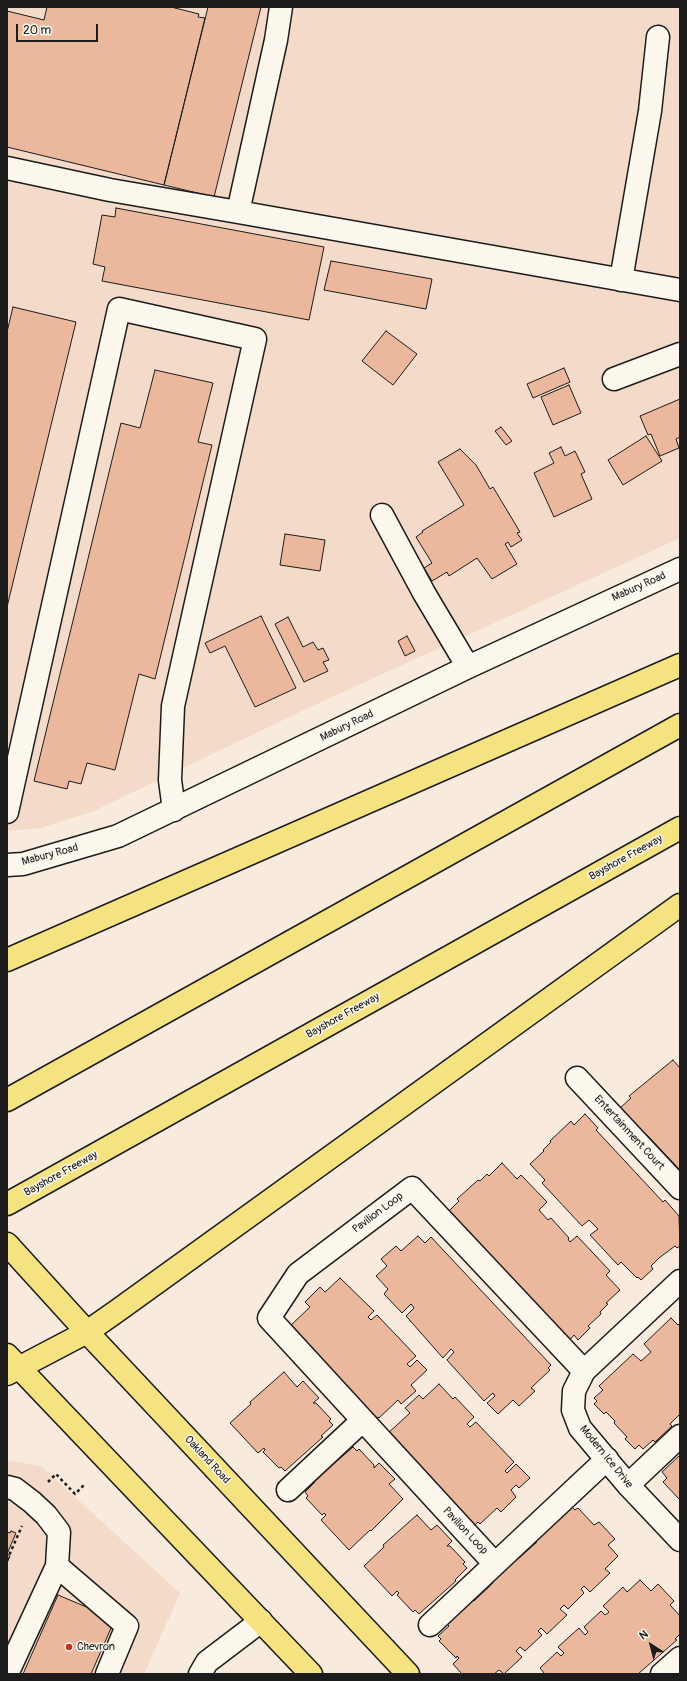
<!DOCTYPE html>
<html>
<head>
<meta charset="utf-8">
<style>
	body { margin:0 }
	#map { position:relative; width:687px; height:1681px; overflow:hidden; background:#f8eadc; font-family:Pangolin,sans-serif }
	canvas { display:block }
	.frame { position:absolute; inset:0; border:8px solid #1c1c1c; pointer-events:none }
	.north { position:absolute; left:631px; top:1625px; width:40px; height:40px; -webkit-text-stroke:3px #fbf7ec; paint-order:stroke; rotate:324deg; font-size:11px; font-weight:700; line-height:16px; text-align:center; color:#1c1c1c }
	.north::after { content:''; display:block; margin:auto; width:14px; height:18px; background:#1c1c1c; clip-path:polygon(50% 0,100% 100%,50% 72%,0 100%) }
	.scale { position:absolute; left:16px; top:24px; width:82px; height:18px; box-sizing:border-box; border:2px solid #1c1c1c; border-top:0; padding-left:5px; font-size:12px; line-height:14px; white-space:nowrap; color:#1c1c1c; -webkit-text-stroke:3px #fbf7ec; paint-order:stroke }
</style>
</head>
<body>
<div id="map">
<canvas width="687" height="1681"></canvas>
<div class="frame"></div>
<div class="north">N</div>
<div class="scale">20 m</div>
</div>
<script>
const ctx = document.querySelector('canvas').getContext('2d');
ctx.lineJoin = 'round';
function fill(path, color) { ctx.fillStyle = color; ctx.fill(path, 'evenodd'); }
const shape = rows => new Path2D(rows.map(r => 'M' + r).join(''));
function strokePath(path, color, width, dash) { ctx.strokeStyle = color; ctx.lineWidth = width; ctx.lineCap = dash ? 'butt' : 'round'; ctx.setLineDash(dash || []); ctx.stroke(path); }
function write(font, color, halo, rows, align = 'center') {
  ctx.font = font + ' Pangolin,sans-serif'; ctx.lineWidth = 3; ctx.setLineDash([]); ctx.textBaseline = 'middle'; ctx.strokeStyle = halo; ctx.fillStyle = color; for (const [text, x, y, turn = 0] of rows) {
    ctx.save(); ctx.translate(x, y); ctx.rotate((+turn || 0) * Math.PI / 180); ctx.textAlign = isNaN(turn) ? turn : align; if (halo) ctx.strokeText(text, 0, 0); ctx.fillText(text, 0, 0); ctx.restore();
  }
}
fill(shape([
	[7,7,680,7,680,538,306,709,94,811,41,828,7,831],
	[7,1460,41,1466,180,1593,144,1674,7,1674]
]), '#f4dbc9');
const building = shape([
	[47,7,171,7,199,14,198,17,205,18,164,185,7,147,7,11,44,20,47,7],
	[208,7,261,7,214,197,164,185,208,7],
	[116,208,324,247,309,320,102,281,105,267,93,264,102,215,115,217,116,208],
	[331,261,432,279,426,309,324,290,331,261],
	[13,307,76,322,7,607,7,332,13,307],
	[386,331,417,354,393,385,362,361,386,331],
	[564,368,570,382,533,398,527,384,564,368],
	[155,370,213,383,198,442,212,445,155,679,139,674,115,770,87,763,81,784,69,781,67,789,34,781,121,423,140,428,155,370],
	[569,385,581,413,553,425,541,397,569,385],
	[680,399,680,437,676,439,679,448,660,456,651,434,648,435,640,416,680,399],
	[501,427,512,441,506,445,495,431,501,427],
	[646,436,662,461,623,485,608,460,646,436],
	[561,447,565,456,575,451,585,472,581,474,592,499,554,517,534,473,554,463,549,453,561,447],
	[460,449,476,465,490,489,493,487,520,532,517,533,522,540,511,547,508,542,505,544,517,564,492,579,477,558,449,576,447,572,432,581,424,568,432,563,416,537,423,532,422,531,464,505,438,462,460,449],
	[285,534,325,540,320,571,280,565,285,534],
	[261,616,296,688,255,707,225,646,210,653,205,643,261,616],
	[288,617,303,647,313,642,318,650,323,648,329,660,323,662,328,671,304,682,275,624,288,617],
	[407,636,415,651,405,656,398,641,407,636],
	[673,1060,680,1068,680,1170,647,1135,645,1137,619,1109,631,1098,629,1096,673,1060],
	[585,1114,598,1128,596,1130,663,1202,665,1200,679,1216,680,1246,677,1248,675,1246,659,1258,651,1266,653,1269,641,1280,638,1277,637,1278,621,1262,618,1265,590,1235,598,1229,589,1220,582,1226,542,1183,545,1180,530,1164,544,1151,543,1150,551,1142,550,1141,571,1121,574,1125,585,1114],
	[502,1163,517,1179,521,1175,547,1202,539,1210,548,1220,551,1218,569,1238,568,1239,570,1242,577,1236,610,1271,606,1275,620,1290,606,1303,608,1304,600,1312,601,1314,588,1326,590,1328,578,1340,574,1335,569,1341,448,1212,459,1201,457,1199,478,1180,480,1181,487,1174,489,1176,502,1163],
	[418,1236,425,1243,431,1237,551,1365,548,1368,550,1370,531,1388,535,1391,519,1406,513,1400,498,1414,487,1403,495,1396,493,1393,484,1401,447,1360,454,1352,451,1349,443,1358,406,1316,414,1308,411,1304,402,1313,384,1294,388,1289,376,1276,387,1266,381,1259,396,1246,401,1251,418,1236],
	[340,1278,374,1311,368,1317,371,1320,377,1315,416,1356,407,1364,410,1367,417,1360,427,1370,411,1385,416,1391,401,1404,398,1400,379,1418,378,1417,374,1420,288,1328,310,1307,305,1302,320,1287,325,1292,340,1278],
	[671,1318,678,1325,680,1323,680,1414,670,1424,672,1426,655,1442,653,1440,643,1449,639,1445,635,1449,625,1439,627,1437,614,1423,615,1421,606,1412,604,1414,594,1404,597,1401,594,1398,603,1390,599,1386,633,1354,641,1361,651,1352,644,1344,671,1318],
	[284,1372,297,1387,303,1381,319,1398,313,1403,316,1403,331,1419,329,1421,333,1425,321,1436,323,1437,285,1471,281,1467,279,1468,263,1452,265,1450,264,1448,258,1453,230,1423,251,1404,250,1402,284,1372],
	[439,1384,453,1399,455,1397,474,1417,467,1424,470,1427,476,1422,514,1462,505,1471,507,1473,516,1464,530,1478,519,1488,516,1485,511,1490,516,1497,501,1512,497,1508,480,1524,478,1522,474,1526,386,1435,410,1413,405,1408,419,1395,423,1399,439,1384],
	[353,1447,357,1451,359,1449,374,1465,374,1468,379,1463,395,1479,389,1484,403,1499,371,1531,370,1530,349,1550,321,1520,326,1515,324,1513,322,1515,306,1498,308,1496,305,1492,315,1482,314,1481,353,1447],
	[680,1455,680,1500,663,1482,667,1478,662,1472,680,1455],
	[572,1507,575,1510,578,1508,594,1525,599,1522,615,1539,608,1545,618,1556,605,1569,610,1573,590,1592,584,1586,581,1589,584,1593,568,1609,564,1605,560,1609,567,1615,547,1634,541,1628,538,1631,542,1635,525,1651,520,1647,516,1651,522,1657,504,1674,499,1670,494,1674,462,1674,453,1664,459,1658,457,1656,456,1658,439,1641,441,1639,438,1636,449,1626,447,1624,473,1600,474,1601,493,1583,492,1581,516,1558,518,1559,537,1542,535,1540,560,1517,561,1518,572,1507],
	[417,1515,431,1530,437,1525,452,1541,447,1546,450,1546,465,1562,463,1564,467,1568,455,1580,456,1581,419,1614,415,1610,413,1612,397,1595,399,1593,397,1591,392,1596,364,1566,384,1547,383,1545,417,1515],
	[11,1531,16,1533,7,1554,10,1556,7,1563,7,1532,10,1533,11,1531],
	[640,1580,651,1591,658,1584,674,1601,670,1605,680,1616,680,1634,675,1639,677,1640,638,1674,543,1674,544,1673,540,1668,557,1652,561,1656,564,1653,558,1647,579,1628,585,1635,588,1632,584,1627,601,1611,605,1615,609,1612,603,1606,623,1587,627,1592,640,1580],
	[58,1595,115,1619,91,1674,23,1674,58,1595]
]);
fill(building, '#ebb89d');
strokePath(building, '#1c1c1c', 1);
const minor = shape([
	[281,7,276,40,238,212,680,290],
	[7,168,110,190,238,212],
	[621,280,650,111,658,37],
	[614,379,680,354],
	[382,515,424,593,468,667],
	[7,812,119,309,255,339,173,706,170,780,174,810],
	[7,865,23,864,118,836,468,667,680,569],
	[577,1078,680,1188],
	[680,1281,584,1371,574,1391,573,1410,580,1428,628,1485,680,1540],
	[628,1485,680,1436],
	[7,1487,15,1489,32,1502,46,1515,59,1532,57,1566],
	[288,1490,362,1421],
	[495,1564,269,1318,298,1274,412,1188,584,1371],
	[430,1625,607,1459],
	[7,1674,57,1566,127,1626,107,1674],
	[200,1674,207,1662,261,1621],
	[662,1674,680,1658]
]);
const major = shape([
	[7,1244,87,1332,408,1674],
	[7,1355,311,1674]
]);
const highway = shape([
	[7,960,680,665],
	[7,1100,680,725],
	[7,1204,680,828],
	[7,1374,87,1332,117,1311,680,905]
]);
strokePath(minor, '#1c1c1c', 25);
strokePath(major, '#1c1c1c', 25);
strokePath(highway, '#1c1c1c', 25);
strokePath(shape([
	[48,1482,56,1474,75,1494,84,1485],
	[7,1560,22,1526]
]), '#1c1c1c', 2.5, [3, 3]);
strokePath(minor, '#fbf7ec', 22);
strokePath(major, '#f5e382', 22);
strokePath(highway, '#f5e382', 22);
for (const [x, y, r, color] of [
	[69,1647,4,"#c8321e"]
]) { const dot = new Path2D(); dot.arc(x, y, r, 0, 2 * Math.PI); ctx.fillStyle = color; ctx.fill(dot); strokePath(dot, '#fbf7ec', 1.5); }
write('11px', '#1c1c1c', '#fbf7ec', [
	["Mabury Road",639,587,-24],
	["Mabury Road",347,726,-26],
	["Mabury Road",50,855,-15],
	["Bayshore Freeway",626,858,-29],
	["Bayshore Freeway",343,1016,-29],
	["Entertainment Court",629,1133,47],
	["Bayshore Freeway",61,1174,-29],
	["Pavilion Loop",378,1213,-37],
	["Modern Ice Drive",606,1457,51],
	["Oakland Road",207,1460,47],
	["Pavilion Loop",465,1531,47]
]);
write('11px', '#1c1c1c', '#fbf7ec', [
	["Chevron",77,1647]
], 'left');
</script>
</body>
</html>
